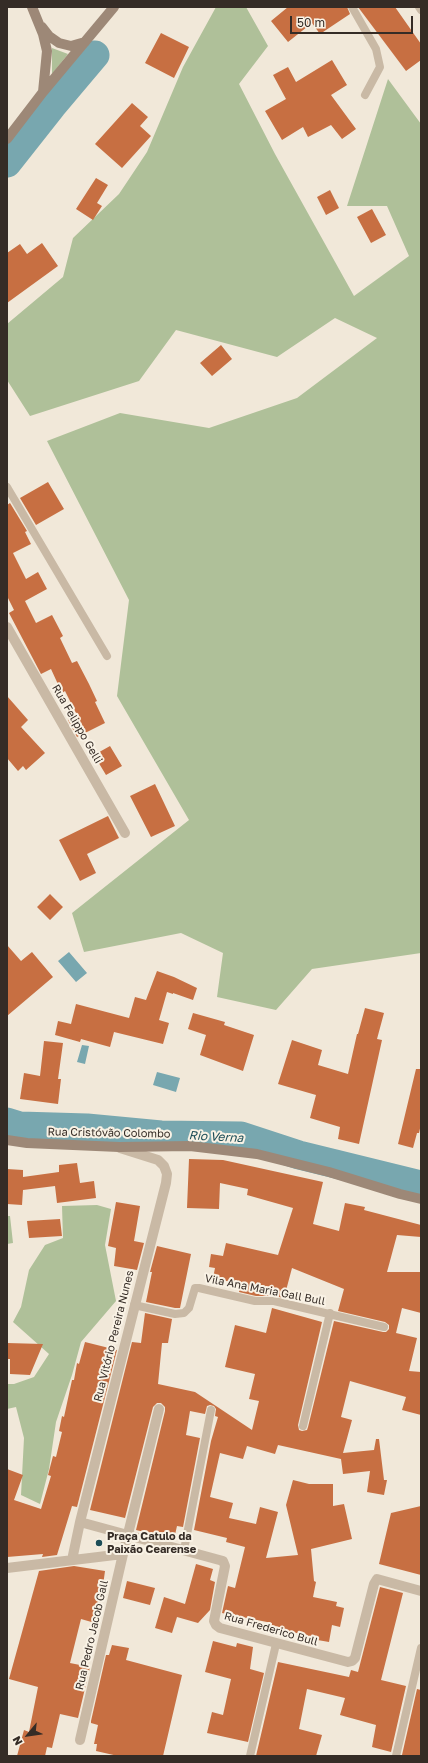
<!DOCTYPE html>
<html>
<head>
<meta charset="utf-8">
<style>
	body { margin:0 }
	#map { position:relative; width:428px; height:1763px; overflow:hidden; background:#f1e8d9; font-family:"Golos Text",sans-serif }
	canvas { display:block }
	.frame { position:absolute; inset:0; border:8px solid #352c26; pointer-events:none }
	.north { position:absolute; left:8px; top:1715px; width:40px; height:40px; -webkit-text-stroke:3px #f9f2e5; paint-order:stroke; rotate:241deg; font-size:11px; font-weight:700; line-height:16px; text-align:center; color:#352c26 }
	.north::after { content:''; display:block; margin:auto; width:14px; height:18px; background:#352c26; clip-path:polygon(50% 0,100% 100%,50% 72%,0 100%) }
	.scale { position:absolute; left:290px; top:16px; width:123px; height:18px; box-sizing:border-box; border:2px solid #352c26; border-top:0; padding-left:5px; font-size:12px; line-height:14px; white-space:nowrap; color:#352c26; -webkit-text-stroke:3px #f9f2e5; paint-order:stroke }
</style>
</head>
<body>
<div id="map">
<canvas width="428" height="1763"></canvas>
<div class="frame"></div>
<div class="north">N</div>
<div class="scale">50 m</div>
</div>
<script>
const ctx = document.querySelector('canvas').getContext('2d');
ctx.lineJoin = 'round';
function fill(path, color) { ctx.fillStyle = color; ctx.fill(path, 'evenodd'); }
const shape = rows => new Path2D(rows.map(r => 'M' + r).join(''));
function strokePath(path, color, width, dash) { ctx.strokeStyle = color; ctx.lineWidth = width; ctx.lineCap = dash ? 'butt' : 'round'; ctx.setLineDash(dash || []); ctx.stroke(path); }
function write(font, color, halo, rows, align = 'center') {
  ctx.font = font + ' "Golos Text",sans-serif'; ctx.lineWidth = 4; ctx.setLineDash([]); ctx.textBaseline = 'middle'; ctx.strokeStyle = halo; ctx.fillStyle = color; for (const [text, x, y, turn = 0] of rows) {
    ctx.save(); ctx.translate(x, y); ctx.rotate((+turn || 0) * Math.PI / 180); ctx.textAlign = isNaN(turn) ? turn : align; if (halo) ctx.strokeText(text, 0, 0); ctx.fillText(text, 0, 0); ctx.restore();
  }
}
fill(shape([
	[216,7,246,7,268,46,239,84,275,154,354,296,409,256,387,206,347,206,388,79,421,124,421,953,312,969,276,1010,217,997,223,953,181,933,84,952,72,913,189,820,117,696,129,600,47,441,120,413,209,428,297,398,377,338,335,318,277,357,176,330,139,381,30,416,7,380,7,324,63,277,73,238,119,194,147,152,183,67],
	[52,48,68,54,52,74],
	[97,1205,111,1209,105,1245,116,1301,81,1342,72,1375,56,1422,49,1469,40,1504,21,1495,24,1438,16,1407,7,1409,7,1384,14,1384,34,1377,49,1354,13,1322,21,1307,29,1270,45,1245,63,1238,62,1206],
	[7,1216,10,1216,13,1243,7,1244]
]), '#afc099');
fill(shape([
	[69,952,87,973,76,982,58,961],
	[82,1045,89,1046,85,1064,77,1062],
	[157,1072,180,1078,176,1092,153,1085]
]), '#78a7af');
strokePath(shape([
	[7,163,52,106,95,55],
	[7,1122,20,1126,87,1128,161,1135,241,1136,299,1155,421,1185]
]), '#78a7af', 29);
fill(shape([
	[288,7,347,7,350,14,320,34,312,23,288,42,271,21],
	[358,7,395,7,421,44,421,60,406,71],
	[161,33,189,47,174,78,145,63],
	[332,60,347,85,331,95,356,129,342,139,331,125,308,137,303,127,282,140,265,111,286,99,273,75,288,67,296,82],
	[132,103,148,117,140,126,151,136,122,168,95,144],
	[96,178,108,185,97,203,102,206,93,220,76,209],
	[330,190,339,208,326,215,317,197],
	[372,209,386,235,371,243,357,217],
	[42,243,58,266,7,303,7,253,20,244,27,254],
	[221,345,232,359,212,376,200,363],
	[48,482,64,509,36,525,20,498],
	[10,503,27,531,25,532,31,544,13,553,26,579,38,572,47,589,25,601,36,623,52,615,63,636,60,638,72,663,77,661,89,684,97,701,95,702,105,723,77,737,68,720,77,715,65,691,62,693,51,669,41,674,9,613,14,610,7,596,7,505],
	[7,696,28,720,21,727,45,753,26,770,23,766,18,771,7,758],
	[110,746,122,766,106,775,94,755],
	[155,784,175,826,151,837,130,796],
	[108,816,119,838,87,854,96,873,80,881,59,840],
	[50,894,63,907,50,920,37,907],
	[7,945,21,961,32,952,53,977,7,1016],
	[157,971,174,977,197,988,193,1000,173,993,173,994,167,992,159,1020,169,1023,163,1044,114,1032,110,1047,81,1039,80,1042,55,1035,58,1021,71,1024,76,1004,129,1018,135,997,146,1000],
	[365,1008,384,1013,377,1039,382,1040,359,1144,338,1139,340,1127,310,1118,316,1095,278,1084,292,1040,322,1050,318,1065,348,1074,357,1034,358,1034],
	[193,1013,225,1022,224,1025,254,1035,243,1071,200,1055,206,1035,188,1029],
	[44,1041,63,1043,58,1079,61,1079,58,1104,20,1099,24,1073,40,1076],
	[416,1069,421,1069,421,1124,419,1133,417,1133,413,1148,398,1144],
	[189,1159,223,1160,323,1182,313,1224,339,1231,345,1203,365,1207,364,1210,421,1225,421,1237,397,1235,387,1272,421,1272,421,1313,402,1308,396,1333,417,1338,409,1371,421,1372,421,1415,402,1410,406,1397,350,1381,341,1417,352,1420,343,1453,374,1450,376,1439,379,1439,384,1480,387,1480,384,1495,367,1492,370,1471,343,1474,341,1459,278,1445,275,1454,247,1446,243,1459,220,1453,210,1497,233,1503,229,1518,256,1524,260,1507,278,1512,266,1558,298,1555,286,1505,293,1480,309,1484,333,1484,333,1506,344,1504,352,1539,311,1549,314,1581,316,1582,313,1597,337,1602,336,1606,344,1608,340,1627,332,1625,329,1642,306,1638,307,1635,271,1628,272,1623,222,1613,228,1586,235,1588,245,1547,226,1542,227,1538,194,1530,211,1441,218,1417,215,1416,216,1409,214,1406,210,1405,207,1406,205,1414,190,1411,186,1435,200,1438,183,1527,177,1526,174,1539,136,1530,165,1411,165,1407,161,1403,157,1403,153,1407,125,1518,90,1510,132,1342,141,1343,145,1313,172,1319,168,1343,162,1343,158,1384,195,1392,252,1430,259,1401,249,1399,255,1374,225,1367,235,1325,266,1333,272,1308,322,1322,298,1425,299,1430,302,1431,307,1430,308,1427,334,1321,383,1332,386,1332,389,1329,389,1325,385,1322,338,1311,344,1289,292,1268,284,1298,274,1296,256,1296,239,1292,240,1284,213,1278,215,1268,209,1267,211,1254,223,1256,226,1243,278,1255,293,1208,247,1195,248,1189,220,1183,219,1209,187,1208],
	[77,1163,80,1183,94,1181,96,1198,57,1203,55,1186,23,1190,22,1205,7,1204,7,1169,23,1170,23,1177,59,1172,59,1165],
	[116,1202,140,1206,134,1241,144,1243,137,1270,114,1266,116,1248,108,1246],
	[60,1219,62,1236,29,1238,27,1221],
	[157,1246,191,1254,180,1308,175,1308,146,1302,152,1272,150,1272],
	[85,1342,117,1350,77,1507,72,1506,57,1555,42,1557,43,1554,7,1557,7,1469,23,1475,14,1500,41,1509,51,1476,48,1475,53,1456,56,1457,62,1432,59,1431,62,1416,64,1417,72,1380,74,1380,77,1363,79,1364],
	[7,1343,43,1344,30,1375,10,1374,10,1359,7,1359],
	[421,1506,421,1575,379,1564,391,1513],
	[196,1564,213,1569,210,1580,215,1582,210,1610,198,1623,177,1617,172,1633,155,1628,164,1597,185,1604],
	[74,1566,105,1571,101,1600,95,1623,81,1619,70,1663,90,1667,78,1718,60,1714,52,1748,47,1747,45,1756,17,1756,24,1730,29,1732,38,1687,9,1679,39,1571],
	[127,1581,155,1588,150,1605,123,1598],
	[380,1587,403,1593,381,1680,406,1686,391,1752,372,1747,376,1725,340,1715,345,1698,307,1689,299,1729,322,1735,316,1756,256,1756,278,1662,349,1677,351,1670,358,1672],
	[213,1641,236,1647,237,1643,253,1647,250,1669,264,1673,248,1742,207,1733,212,1712,223,1715,231,1679,205,1672],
	[112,1645,129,1648,126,1660,182,1675,163,1756,118,1756,96,1751,97,1744,94,1744,98,1725,91,1723,91,1721,106,1655,109,1655],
	[417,1689,421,1690,421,1756,405,1756,402,1755]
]), '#c76f42');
strokePath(shape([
	[352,7,376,49,380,67,365,95],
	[419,7,421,10],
	[7,487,107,656],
	[134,1305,175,1314,184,1313,189,1308,195,1288,199,1288,255,1301,274,1301,384,1327],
	[303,1426,330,1313],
	[184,1550,211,1410],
	[250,1756,276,1644],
	[396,1756,421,1648]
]), '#c9b9a5', 8);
strokePath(shape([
	[7,627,125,833],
	[80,1522,223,1561,225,1566,214,1621,216,1625,220,1628,348,1662,352,1661,355,1658,374,1584,377,1579,421,1591],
	[72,1560,80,1522,166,1183,167,1174,164,1166,158,1160,120,1148],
	[7,1568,123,1554],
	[80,1740,123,1554,159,1409]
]), '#c9b9a5', 10);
strokePath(shape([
	[32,7,43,34,47,51,43,92],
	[42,27,49,36,59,43,71,46,85,42],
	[7,139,43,92,114,7],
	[7,1140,27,1143,119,1147,190,1146,257,1154,329,1172,400,1194,421,1199]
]), '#9d8877', 10);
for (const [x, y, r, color] of [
	[99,1543,4,"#1c4d57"]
]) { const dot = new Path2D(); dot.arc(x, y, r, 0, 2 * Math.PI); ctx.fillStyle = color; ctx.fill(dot); strokePath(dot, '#f9f2e5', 1.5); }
write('11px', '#352c26', '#f9f2e5', [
	["Rua Felippo Gelli",77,724,60],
	["Rua Cristóvão Colombo",109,1133,1],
	["Vila Ana Maria Gall Bull",265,1290,11],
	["Rua Vitório Pereira Nunes",114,1336,-76],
	["Rua Frederico Bull",271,1629,16],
	["Rua Pedro Jacob Gall",92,1635,-77]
]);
write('bold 11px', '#352c26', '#f9f2e5', [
	["Praça Catulo da",107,1537],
	["Paixão Cearense",107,1550]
], 'left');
write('italic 12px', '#1c4d57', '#f9f2e5', [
	["Rio Verna",216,1137,3]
]);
</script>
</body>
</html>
